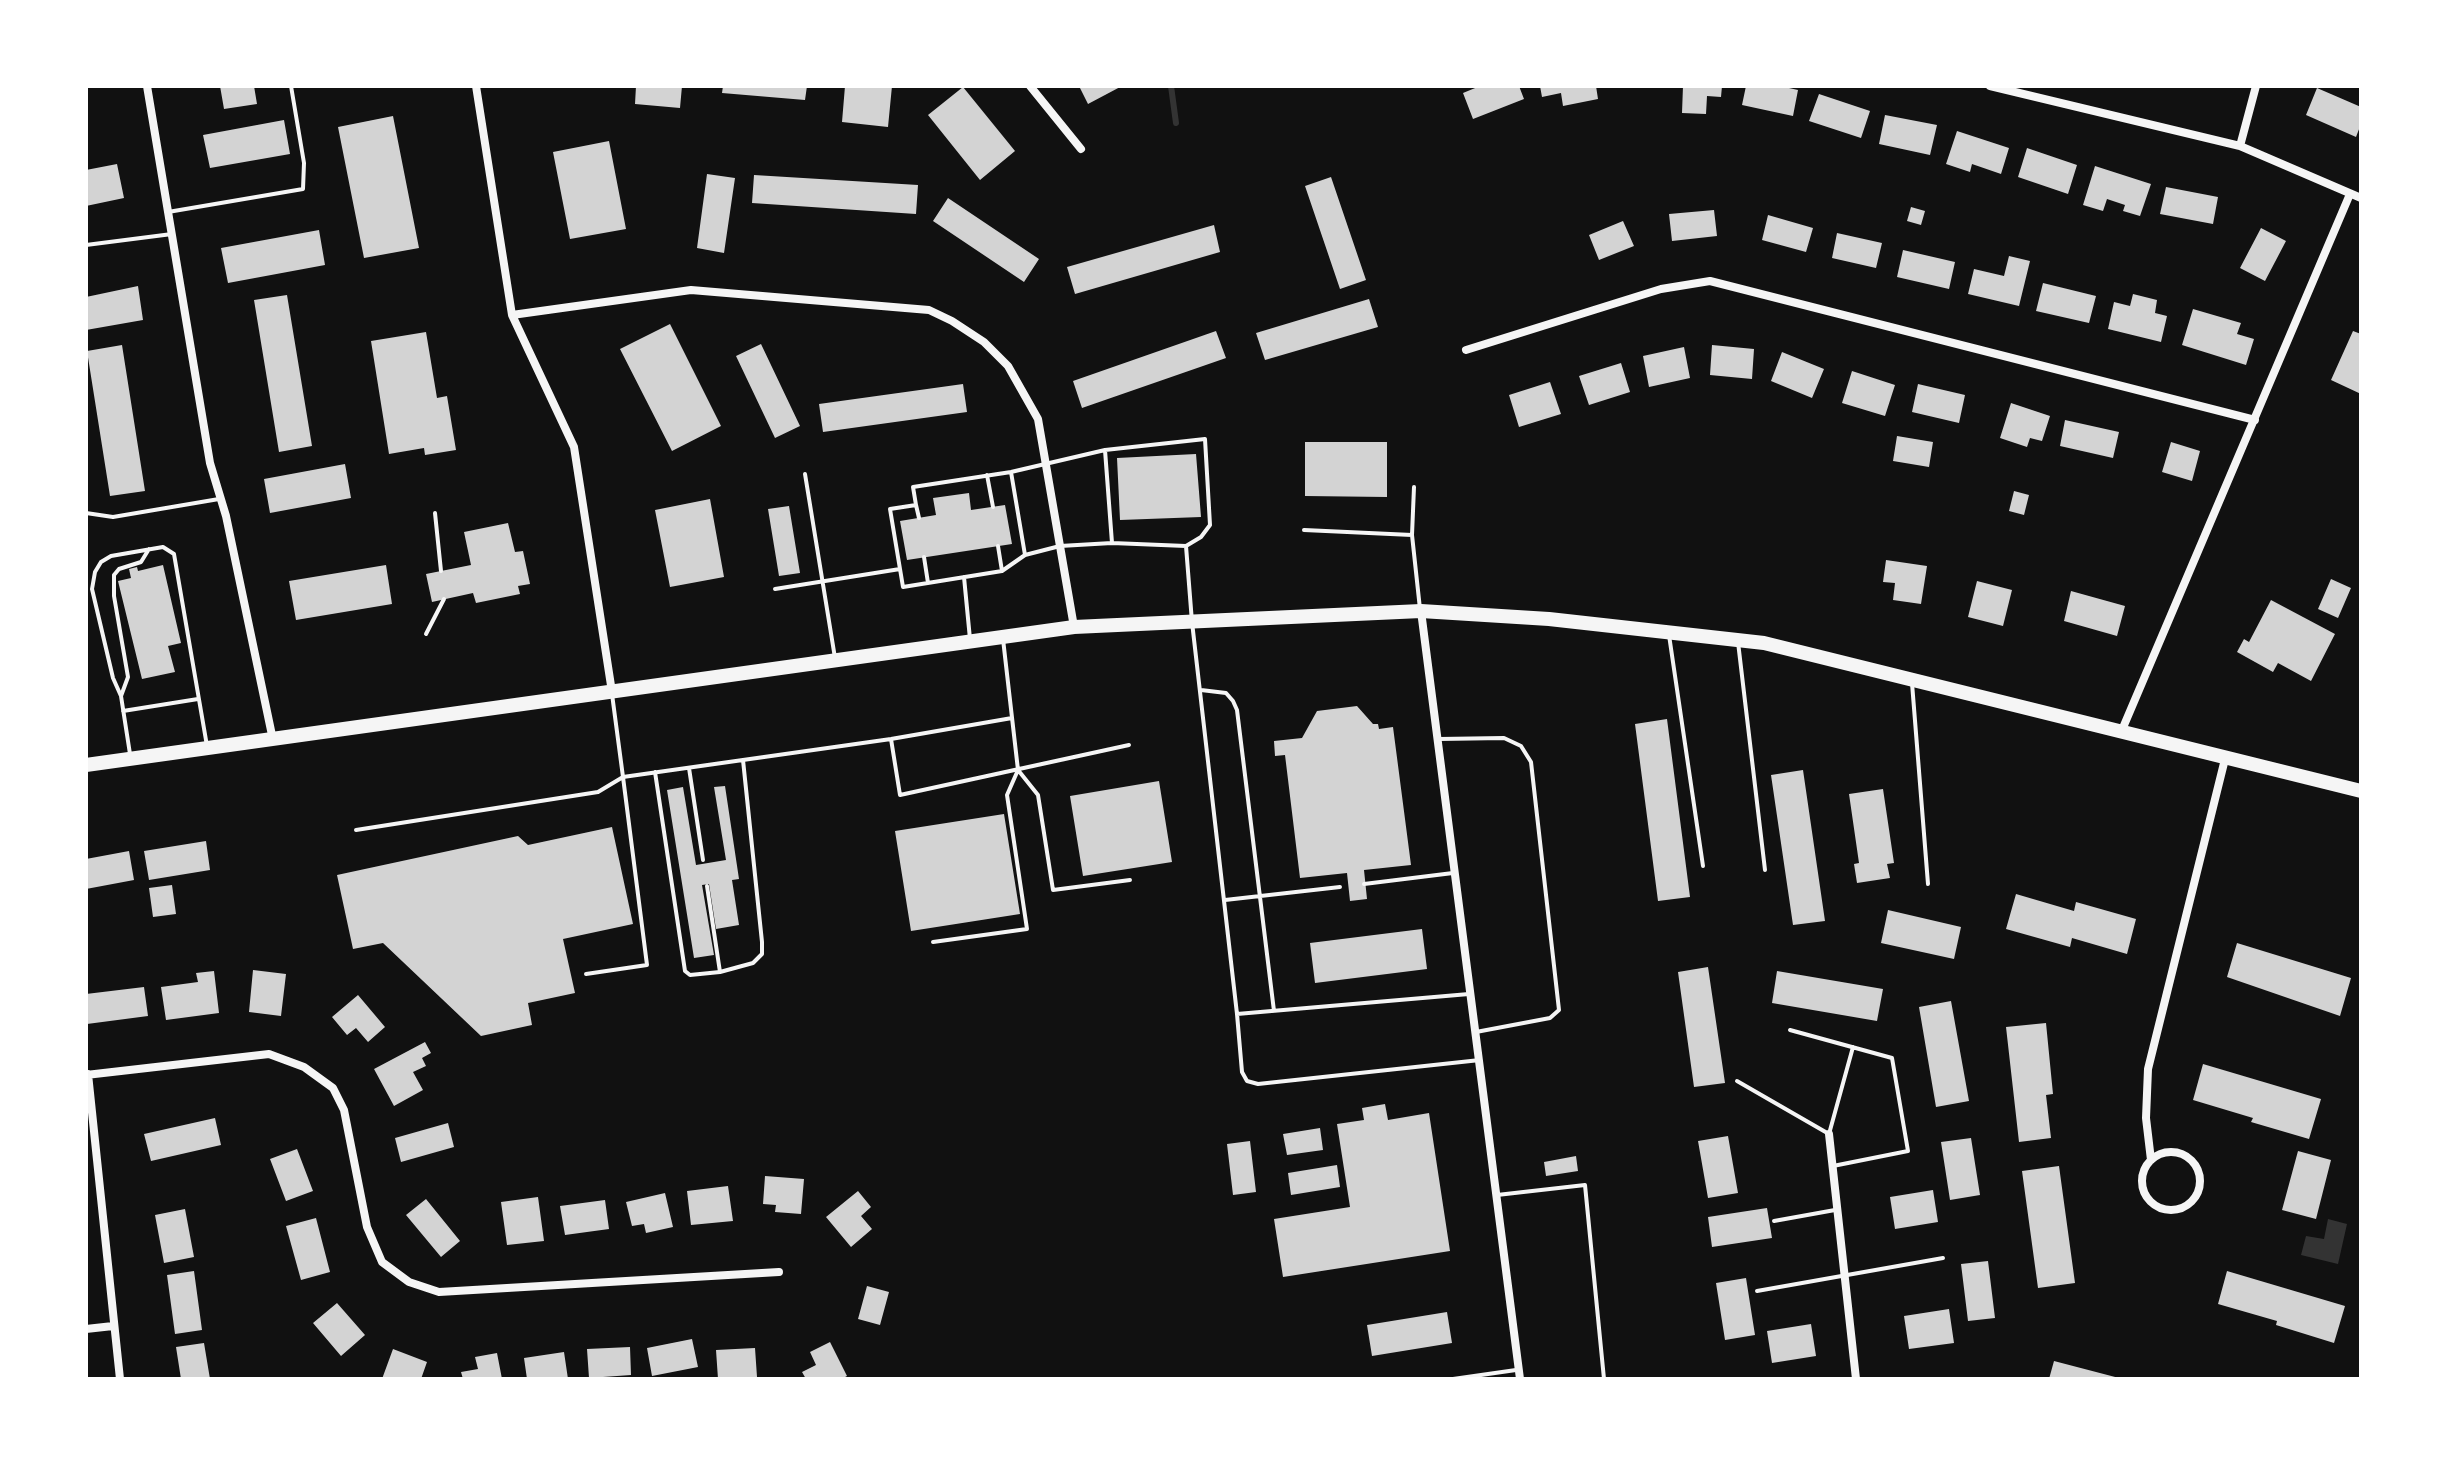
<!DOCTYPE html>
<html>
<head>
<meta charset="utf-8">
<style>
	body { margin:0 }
	#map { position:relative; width:2447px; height:1465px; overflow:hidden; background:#111; font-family:"Roboto Condensed",sans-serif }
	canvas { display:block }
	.frame { position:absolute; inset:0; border:88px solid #fff; pointer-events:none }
</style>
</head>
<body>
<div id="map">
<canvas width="2447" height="1465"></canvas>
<div class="frame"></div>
</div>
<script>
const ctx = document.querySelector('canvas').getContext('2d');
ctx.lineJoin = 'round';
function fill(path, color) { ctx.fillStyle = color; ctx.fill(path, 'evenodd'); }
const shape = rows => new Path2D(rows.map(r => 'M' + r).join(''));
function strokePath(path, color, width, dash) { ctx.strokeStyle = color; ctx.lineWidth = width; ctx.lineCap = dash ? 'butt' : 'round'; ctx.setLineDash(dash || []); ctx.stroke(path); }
fill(shape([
	[2328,1219,2347,1224,2338,1264,2301,1255,2306,1236,2324,1239]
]), '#333');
strokePath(shape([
	[1171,86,1176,123]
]), '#333', 6);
fill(shape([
	[220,86,254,86,257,104,224,109],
	[636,86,682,86,680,108,635,104],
	[723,86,807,86,805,100,722,93],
	[845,86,892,86,888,127,842,122],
	[1079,86,1122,86,1088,104],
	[1480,86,1519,86,1524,99,1473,119,1463,93],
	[1540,86,1596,86,1598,99,1563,106,1561,93,1542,97],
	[1683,86,1722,86,1721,97,1707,96,1706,114,1682,113],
	[1746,86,1780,86,1798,90,1793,116,1742,105],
	[963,87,1015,151,980,180,928,115],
	[2317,88,2361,107,2361,124,2356,137,2306,115],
	[1819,94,1870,111,1861,138,1809,121],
	[1885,115,1937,125,1930,155,1879,144],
	[393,116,419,248,364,258,338,127],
	[284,120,290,154,210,168,203,135],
	[1957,131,2009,148,2001,174,1972,164,1970,172,1946,164],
	[609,141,626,229,570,239,553,152],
	[2027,148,2077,165,2068,194,2018,177],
	[117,164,124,198,86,206,86,170],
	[2095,166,2151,184,2140,216,2123,211,2125,205,2107,199,2103,211,2083,205],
	[707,174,735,178,724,253,697,248],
	[754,175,918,185,916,214,752,203],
	[1331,177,1366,280,1340,289,1305,186],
	[2166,187,2218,197,2213,224,2160,214],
	[948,198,1039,259,1024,282,933,221],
	[1911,207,1925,211,1921,225,1907,221],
	[1714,210,1717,236,1672,241,1669,214],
	[1768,215,1813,228,1806,252,1762,240],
	[1623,221,1634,246,1599,260,1589,235],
	[1214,225,1220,252,1075,294,1067,267],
	[2261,228,2286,241,2265,281,2240,268],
	[319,230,325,265,228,283,221,248],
	[1837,233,1882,243,1876,268,1832,258],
	[1903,250,1955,262,1949,289,1897,277],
	[2009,256,2030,261,2019,306,1968,294,1974,269,2004,276],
	[2043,283,2096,296,2089,323,2036,311],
	[138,286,143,320,86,330,86,297],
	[2133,294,2157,300,2155,313,2167,316,2161,342,2108,329,2114,302,2130,306],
	[287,295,312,446,279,452,254,300],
	[1369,299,1378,327,1265,360,1256,333],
	[2193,309,2241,323,2237,334,2254,339,2246,365,2182,345],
	[670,324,721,426,672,451,620,349],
	[1216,331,1226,358,1082,408,1073,381],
	[2353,331,2361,334,2361,394,2331,380],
	[426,332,437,398,447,396,456,450,425,455,424,448,389,454,371,341],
	[761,344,800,426,775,438,736,356],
	[122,345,145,491,110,496,87,351],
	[1712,345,1754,349,1752,379,1710,375],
	[1684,347,1690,378,1649,387,1643,356],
	[1782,352,1824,369,1812,398,1771,381],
	[1621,363,1630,392,1589,405,1579,376],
	[1852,371,1895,385,1885,416,1842,403],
	[1550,382,1561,414,1519,427,1509,395],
	[963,384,967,412,823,432,819,404],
	[1918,384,1965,395,1959,423,1912,412],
	[2011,403,2050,416,2042,441,2030,438,2027,447,2000,438],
	[2065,420,2119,432,2113,458,2060,446],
	[1897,436,1933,442,1929,467,1893,461],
	[1305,442,1387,442,1387,497,1305,496],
	[2171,442,2200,451,2192,481,2162,472],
	[1196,454,1201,517,1120,520,1117,458],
	[345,464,351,498,270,513,264,479],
	[2014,491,2029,495,2024,515,2009,511],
	[969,493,971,510,1005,505,1012,544,907,560,900,521,936,515,933,498],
	[710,499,724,577,670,587,655,510],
	[789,506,800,573,779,576,768,509],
	[508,523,515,552,523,551,530,584,518,586,520,594,476,603,473,593,432,602,426,574,471,565,464,532],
	[1886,560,1927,566,1921,604,1893,600,1895,583,1883,582],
	[163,565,181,643,168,646,175,672,142,679,118,581,131,578,129,569,137,567,138,571],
	[386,565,392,604,296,620,289,581],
	[2331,579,2351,588,2338,618,2318,609],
	[1977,581,2012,590,2003,626,1968,617],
	[2071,591,2125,606,2117,636,2064,621],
	[2271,600,2335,634,2311,681,2278,663,2273,672,2237,652,2244,639,2249,642],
	[1357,706,1373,724,1378,724,1379,729,1393,727,1411,865,1364,870,1367,899,1350,901,1347,873,1300,878,1285,755,1275,756,1274,741,1302,738,1317,711],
	[1667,719,1690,897,1658,901,1635,724],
	[1803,770,1825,921,1793,925,1771,775],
	[1159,781,1172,862,1083,876,1070,796],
	[725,786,739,879,732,880,739,925,716,929,709,884,702,885,714,955,694,958,667,790,683,787,696,865,726,860,714,787],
	[1883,789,1894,863,1887,864,1890,878,1857,883,1854,864,1859,863,1849,794],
	[1004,814,1020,914,911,931,895,831],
	[612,827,633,924,563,939,575,993,528,1003,532,1025,481,1036,383,943,353,949,337,875,518,836,528,845],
	[206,841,210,870,149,880,144,851],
	[129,851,134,880,86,889,86,859],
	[172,885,176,914,153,917,149,888],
	[2016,894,2074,911,2076,902,2136,919,2127,954,2072,938,2070,947,2006,929],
	[1888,910,1961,927,1954,959,1881,943],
	[1422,929,1427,969,1315,983,1310,943],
	[2237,943,2351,978,2340,1016,2227,977],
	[1708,967,1725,1083,1694,1087,1678,972],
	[253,970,286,974,281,1016,249,1012],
	[214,971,219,1013,166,1020,161,987,198,982,196,973],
	[1777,971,1883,989,1877,1021,1772,1003],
	[144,987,148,1016,87,1024,86,994],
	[358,995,385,1027,368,1042,356,1028,347,1035,332,1017],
	[1951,1001,1969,1101,1936,1107,1919,1007],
	[2046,1023,2053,1094,2046,1095,2051,1138,2019,1142,2006,1027],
	[425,1042,431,1053,422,1058,426,1066,413,1072,423,1090,394,1106,374,1069],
	[2203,1064,2321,1099,2309,1139,2251,1122,2253,1118,2193,1100],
	[1385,1104,1388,1120,1429,1113,1450,1251,1283,1277,1274,1219,1350,1207,1337,1124,1364,1120,1362,1108],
	[215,1118,221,1145,151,1161,144,1134],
	[448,1123,454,1147,401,1162,395,1138],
	[1320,1128,1323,1150,1287,1155,1283,1134],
	[1728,1136,1738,1193,1708,1198,1698,1141],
	[1971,1138,1980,1195,1950,1200,1941,1142],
	[1250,1141,1256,1192,1233,1195,1227,1144],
	[297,1149,313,1191,286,1201,270,1159],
	[2298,1151,2331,1160,2316,1219,2282,1210],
	[1576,1156,1578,1171,1546,1176,1544,1162],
	[1337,1165,1340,1187,1291,1195,1288,1173],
	[2059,1166,2075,1283,2038,1288,2022,1171],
	[765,1176,804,1179,801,1214,775,1212,776,1205,763,1204],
	[728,1186,733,1221,691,1225,687,1191],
	[1933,1190,1938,1222,1895,1229,1890,1197],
	[858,1191,871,1207,861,1216,872,1229,851,1247,826,1217],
	[665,1193,673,1227,646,1233,644,1224,632,1226,626,1202],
	[538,1197,544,1241,507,1245,501,1202],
	[426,1199,460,1241,441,1257,406,1215],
	[605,1200,609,1229,565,1235,560,1206],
	[1767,1208,1772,1238,1712,1247,1708,1217],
	[185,1209,194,1257,164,1263,155,1215],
	[316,1218,330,1272,301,1280,286,1226],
	[1988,1261,1995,1318,1968,1321,1961,1264],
	[194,1271,202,1330,175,1334,167,1275],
	[2227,1271,2345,1306,2334,1343,2276,1325,2277,1321,2218,1304],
	[1746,1278,1755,1335,1725,1340,1716,1283],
	[867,1286,889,1292,880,1325,858,1319],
	[337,1303,365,1335,341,1356,313,1323],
	[1949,1309,1954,1343,1909,1349,1904,1316],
	[1447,1312,1452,1343,1372,1356,1367,1325],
	[1811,1324,1816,1356,1772,1363,1767,1331],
	[692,1339,698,1367,652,1376,647,1348],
	[830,1342,847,1376,841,1379,806,1379,802,1372,816,1365,810,1352],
	[204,1343,210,1379,181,1379,176,1347],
	[630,1347,631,1375,589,1378,587,1349],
	[755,1348,757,1377,718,1379,716,1350],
	[393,1349,427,1362,421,1379,382,1379],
	[564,1352,568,1379,527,1379,524,1358],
	[497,1353,502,1379,463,1379,461,1372,478,1369,475,1357],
	[2054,1361,2119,1378,2119,1379,2049,1379]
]), '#d3d3d3');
strokePath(shape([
	[168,212,303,189,304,163,291,86],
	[86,245,172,234],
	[1011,472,1025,555,1060,546,1112,543,1186,546,1192,622,1237,1014],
	[805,474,835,658],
	[987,475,993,507],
	[916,505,919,518],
	[86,513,113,517,219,499],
	[435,513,441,571],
	[1304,530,1412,535,1420,609],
	[1412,535,1414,487],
	[1112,543,1105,450,1205,439,1210,525,1201,537,1186,546],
	[998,546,1002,571],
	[1025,555,1002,571,903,587,890,509,916,505,913,487,1011,472,1105,450],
	[924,557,928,583],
	[964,577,970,639],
	[775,589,900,569],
	[426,634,444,599],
	[1669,635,1703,866],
	[1738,642,1765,870],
	[1912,683,1928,884],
	[1201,690,1226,693,1233,701,1237,710,1274,1011],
	[612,694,623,777,891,739,1012,718],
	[121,696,128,677,114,596,114,575,119,569,141,562,149,549],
	[123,711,198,699],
	[891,739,900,795,1129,745],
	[1439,739,1504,738,1521,746,1531,762,1559,1010,1550,1018,1476,1032],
	[130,754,121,696,113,678,92,589,95,572,101,562,111,556,163,547,174,554,207,746],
	[689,768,703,860],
	[1018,770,1038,795,1053,890,1130,880],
	[655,772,685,971,690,975,720,972],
	[356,830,598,792,623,777,647,965,586,974],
	[1364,884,1453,873],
	[707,886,720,972,753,963,762,954,762,942,743,760],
	[1225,900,1340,887],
	[933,942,1027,929,1007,795,1018,770,1003,639],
	[1469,994,1237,1014,1242,1072,1247,1081,1258,1084,1480,1060],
	[1790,1030,1892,1058,1908,1151,1833,1166],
	[1737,1081,1829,1134,1853,1047],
	[1497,1195,1585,1185,1604,1379],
	[1774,1221,1835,1210],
	[1757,1291,1943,1258],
	[1453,1379,1516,1370]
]), '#f5f5f5', 4);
strokePath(shape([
	[147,86,210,463,226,516,273,740],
	[476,86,512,315,574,447,612,692],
	[1030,86,1081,149],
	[1990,86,2240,146,2361,198],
	[2240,146,2256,86],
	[512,315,691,290,929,310,952,321,984,342,1008,366,1038,419,1074,627],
	[1466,350,1661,289,1710,281,2255,420],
	[1421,611,1520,1379],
	[2122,730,2350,194],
	[88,1074,120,1379],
	[86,1075,269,1054,304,1067,333,1088,344,1110,367,1227,382,1262,409,1282,439,1292,779,1272],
	[1829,1134,1856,1379],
	'2142 1181a29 29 0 1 1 58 0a29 29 0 1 1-58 0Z',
	[2151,1160,2146,1118,2148,1069,2225,759],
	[86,1329,113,1326]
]), '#f5f5f5', 8);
strokePath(shape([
	[86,765,1074,627,1421,611,1549,619,1764,643,2361,791]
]), '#f5f5f5', 14);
</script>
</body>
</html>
